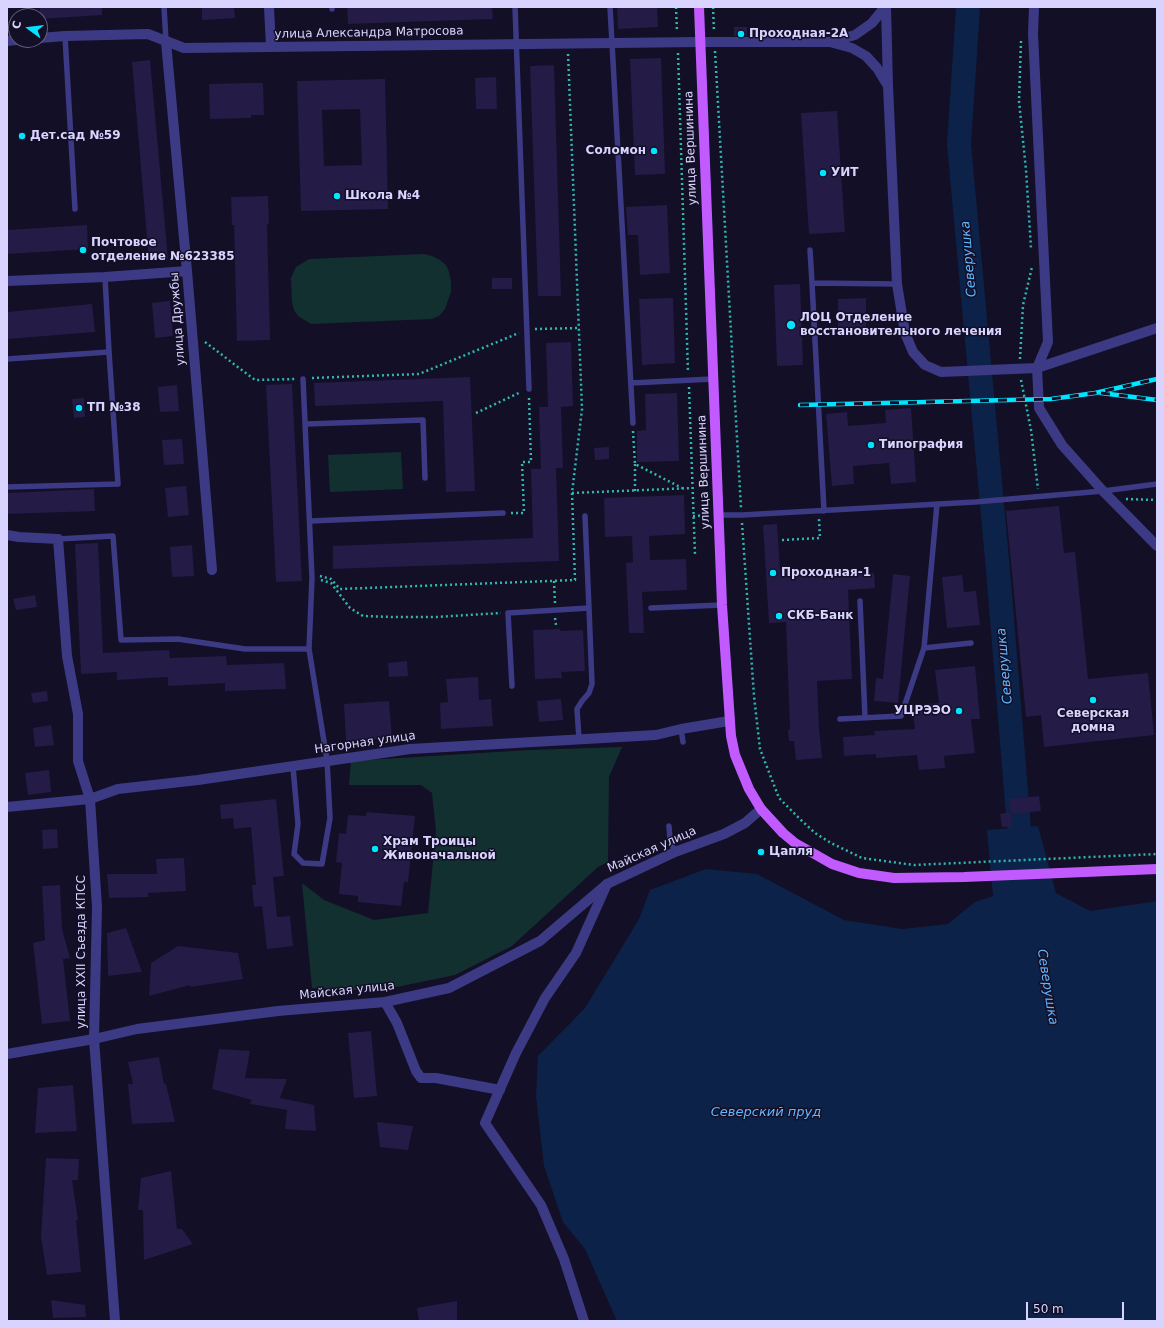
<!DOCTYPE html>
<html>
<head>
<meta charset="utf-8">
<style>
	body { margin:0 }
	#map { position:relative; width:1164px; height:1328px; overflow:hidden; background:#130f26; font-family:"DejaVu Sans",sans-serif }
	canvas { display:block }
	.frame { position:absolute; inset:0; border:8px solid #d9d4ff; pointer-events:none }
	.north { position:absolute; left:8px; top:8px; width:40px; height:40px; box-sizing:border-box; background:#130f26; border:1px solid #625e7d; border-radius:50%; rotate:285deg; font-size:11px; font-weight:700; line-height:16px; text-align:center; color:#d9d4ff }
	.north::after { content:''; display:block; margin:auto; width:14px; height:18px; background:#00e5ff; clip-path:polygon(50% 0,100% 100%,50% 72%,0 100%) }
	.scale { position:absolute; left:1026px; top:1302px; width:98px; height:18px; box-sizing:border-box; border:2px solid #d9d4ff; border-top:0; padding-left:5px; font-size:12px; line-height:14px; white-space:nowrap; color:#d9d4ff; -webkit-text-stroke:3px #130f26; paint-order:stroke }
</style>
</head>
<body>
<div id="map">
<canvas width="1164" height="1328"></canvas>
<div class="frame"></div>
<div class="north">С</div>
<div class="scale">50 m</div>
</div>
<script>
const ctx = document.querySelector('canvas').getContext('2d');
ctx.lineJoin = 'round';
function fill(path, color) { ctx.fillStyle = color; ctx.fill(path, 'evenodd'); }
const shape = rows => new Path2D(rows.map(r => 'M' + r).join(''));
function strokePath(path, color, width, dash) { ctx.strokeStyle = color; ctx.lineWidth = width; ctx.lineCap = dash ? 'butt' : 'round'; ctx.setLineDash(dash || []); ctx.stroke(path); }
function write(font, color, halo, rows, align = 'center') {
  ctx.font = font + ' "DejaVu Sans",sans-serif'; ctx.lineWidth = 3; ctx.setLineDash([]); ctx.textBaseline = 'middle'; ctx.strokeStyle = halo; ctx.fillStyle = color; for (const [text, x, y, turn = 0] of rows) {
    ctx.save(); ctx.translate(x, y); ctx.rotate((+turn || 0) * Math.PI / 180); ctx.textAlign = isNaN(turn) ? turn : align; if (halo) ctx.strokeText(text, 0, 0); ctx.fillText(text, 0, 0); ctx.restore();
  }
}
fill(shape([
	[424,254,432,256,440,260,446,265,449,272,451,282,451,292,445,309,439,316,432,319,311,324,298,316,294,310,292,302,291,278,296,267,309,259],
	[401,452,403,489,330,492,328,455],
	[622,747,609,777,608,862,598,867,512,946,455,975,377,991,312,988,302,883,324,900,374,920,428,913,436,831,432,793,421,785,349,785,351,761,529,750]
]), '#12302f');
fill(shape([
	[1038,826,1056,893,1090,911,1157,901,1157,1321,617,1321,585,1249,563,1222,544,1166,536,1096,538,1056,585,1008,639,919,650,890,706,869,757,874,844,920,902,929,948,924,975,902,993,896,987,830]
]), '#0c2248');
strokePath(shape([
	[968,7,959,144,998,570,1019,828,1025,859]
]), '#0c2248', 24);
fill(shape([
	[40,7,102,7,102,15,40,19],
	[202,7,234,7,235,18,202,20],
	[347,7,492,7,493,19,348,24],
	[617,7,657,7,658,27,618,29],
	[734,27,747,27,747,36,734,36],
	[661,58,665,174,635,175,630,59],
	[150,60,168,259,149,261,132,62],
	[554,65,561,296,538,296,530,66],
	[496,77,497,109,476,109,475,78],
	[385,79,388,209,301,211,297,81],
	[360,109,362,165,324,166,322,110],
	[247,83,263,83,264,115,251,115,251,118,210,119,209,84],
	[837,111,845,232,809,234,801,113],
	[268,196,269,224,267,224,270,340,237,341,234,225,232,225,231,197],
	[667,205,670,273,640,275,638,235,628,235,626,207],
	[87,225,88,249,7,254,7,230],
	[492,278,512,278,512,289,492,289],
	[800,284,803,365,777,366,774,285],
	[673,298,675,363,642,365,639,299],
	[866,298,866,329,838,329,838,299],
	[170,301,173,336,155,338,152,303],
	[92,304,95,332,7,339,7,312],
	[571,342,573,406,561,407,563,468,556,468,559,561,333,569,333,546,533,538,531,469,541,469,539,407,548,407,546,343],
	[470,377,475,491,446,492,443,401,315,406,314,383],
	[292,384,302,581,276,582,266,385],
	[177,385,179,411,160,412,158,387],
	[677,393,679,461,637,462,637,431,646,430,645,394],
	[84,398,85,417,74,418,72,399],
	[911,408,916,482,891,484,889,463,853,466,854,484,832,486,826,414,847,412,848,426,886,423,885,410],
	[182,439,184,464,164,465,162,440],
	[609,447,609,459,595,460,594,448],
	[186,486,189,515,168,517,165,488],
	[94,489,95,511,7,514,7,493],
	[684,495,685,534,649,536,650,560,686,559,687,590,642,592,644,633,629,633,626,563,633,562,632,536,605,537,604,498],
	[1059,506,1064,553,1075,552,1088,679,1148,673,1154,735,1044,747,1041,715,1026,717,1006,511],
	[777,524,780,570,814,569,814,575,874,573,875,588,848,590,852,679,817,681,819,728,822,758,796,760,794,741,789,741,788,730,790,729,786,622,769,623,763,525],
	[98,543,103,653,169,650,170,658,226,656,227,665,284,663,286,689,225,691,225,683,168,686,168,677,117,680,117,672,81,674,75,544],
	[192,545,194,576,172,577,170,547],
	[893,574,910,576,898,703,874,701,876,678,883,679],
	[962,575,964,592,976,591,980,625,947,628,942,577],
	[35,595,37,607,16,610,13,599],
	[560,629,560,631,583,630,585,671,561,672,562,678,535,679,533,630],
	[407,661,408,676,389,677,388,663],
	[975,666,980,719,971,719,975,753,944,756,945,768,919,770,917,755,876,758,876,754,844,756,843,737,875,735,874,731,915,729,912,705,939,703,935,670],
	[478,677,479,700,491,699,493,726,441,729,440,703,448,702,446,679],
	[47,691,48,701,33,703,31,693],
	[561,699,563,720,539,722,537,701],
	[389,701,392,738,346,741,344,704],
	[51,725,54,745,35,747,33,728],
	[49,770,51,792,28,795,25,773],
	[1039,796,1041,811,1011,814,1009,799],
	[276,799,284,876,273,877,277,917,290,916,293,946,267,949,262,906,254,907,252,885,256,885,251,827,234,829,233,818,221,819,220,805],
	[367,812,415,816,408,882,404,882,401,906,358,902,358,896,339,894,342,863,336,862,339,833,346,834,348,815,366,816],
	[1011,812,1012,826,1002,827,1000,814],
	[57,829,58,848,43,849,42,830],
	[184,858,186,891,148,893,148,897,109,898,107,874,157,874,156,859],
	[60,885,62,929,70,958,63,959,70,1021,42,1024,33,943,45,940,42,886],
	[126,928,142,972,108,976,107,933],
	[178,946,238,953,243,979,190,987,190,985,149,996,151,963],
	[371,1031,377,1096,354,1098,348,1033],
	[219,1049,250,1051,245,1078,287,1079,280,1098,314,1105,316,1131,285,1129,287,1110,250,1104,252,1100,212,1089],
	[159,1057,164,1084,166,1084,175,1122,132,1124,128,1084,133,1084,128,1062],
	[73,1085,77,1131,35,1133,38,1088],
	[377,1122,413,1126,408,1150,380,1147],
	[46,1158,79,1159,78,1180,72,1180,78,1220,76,1220,81,1272,47,1275,41,1237],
	[171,1171,177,1229,182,1229,193,1244,144,1260,143,1210,138,1210,141,1178],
	[51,1300,85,1305,86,1317,53,1318],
	[457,1301,457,1321,419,1321,417,1308]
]), '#241b47');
strokePath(shape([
	[676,7,677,32],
	[713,7,714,32],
	[1021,41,1019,101,1026,170,1031,248],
	[715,51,741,508],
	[678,53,688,372],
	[535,329,579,328],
	[205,342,255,380,295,379],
	[1020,359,1023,305,1032,267],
	[312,378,419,374,519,333],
	[1021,380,1031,430,1038,489],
	[689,387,695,555],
	[476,413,521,392],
	[633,431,635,464,682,488],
	[635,464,635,491],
	[572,493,692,488],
	[1126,499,1157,500],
	[511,513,524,513,522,462,531,462,529,398],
	[693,516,709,515],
	[742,523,754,696,760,749,779,798,801,820,815,833,831,843,862,858,914,865,1157,854],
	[782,540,820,538,819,519],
	[320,576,331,579,340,589,575,580,572,493,582,409,568,53],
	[321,580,331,583,350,608,363,616,394,617,436,617,501,613],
	[554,581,555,603],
	[555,618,556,625]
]), '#2fb8b0', 2.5, [2, 3]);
strokePath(shape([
	[164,7,166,41],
	[332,7,332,9],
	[515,7,529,389],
	[610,7,633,423],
	[65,36,75,209],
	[810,250,812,283,824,511],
	[812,283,897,284],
	[7,359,109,352,105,277],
	[631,383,713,379],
	[306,424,423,420,425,478],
	[7,487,118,484,109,352],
	[718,515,742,515,975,502,1103,491,1157,484],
	[585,516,589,608],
	[310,521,503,513],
	[58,539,113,536,121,640,178,639,245,649,309,649],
	[860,601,865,717],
	[651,608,722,605],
	[924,648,971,643],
	[512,686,508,613,589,608,592,684,589,693,582,701,577,709,579,739],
	[840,719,901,716,924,648,937,504],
	[681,729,683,742],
	[293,767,298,824,294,854,303,863,322,864,330,818,327,760,309,649,312,578,303,379],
	[669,826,670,840,675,852]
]), '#3d3a85', 5.5);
strokePath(shape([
	[886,7,888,86,897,284,905,333,913,352,925,365,941,372,1037,368,1157,328],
	[1034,7,1033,34,1048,342,1037,368,1039,408,1062,445,1103,491,1157,546],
	[166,42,187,271,212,570],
	[700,42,830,42,852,48,866,56,877,68,888,86],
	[830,42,855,35,872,23,885,7],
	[7,281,105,277,187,271],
	[7,535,19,537,58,539,67,656,78,714,78,761,90,799,97,907,94,1039,115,1321],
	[7,807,90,799,118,789,198,780,410,749,656,735,681,729,729,721],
	[385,1002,397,1023,416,1071,421,1078,436,1078,500,1090],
	[584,1321,564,1259,541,1205,485,1123,516,1053,545,998,576,953,607,884]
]), '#3d3a85', 10);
strokePath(shape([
	[269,7,271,47],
	[40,38,65,36,148,34,184,48,700,42],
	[7,41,16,40],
	[7,1054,94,1039,137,1029,278,1011,385,1002,449,988,540,941,607,884,675,852,724,834,745,823,761,809]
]), '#3d3a85', 10);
strokePath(shape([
	[699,7,722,605,731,736,735,755,749,789,761,809,783,833,795,843,832,864,859,873,894,878,964,877,1157,869]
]), '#c25bff', 10);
const rail = shape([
	[1101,393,1157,400],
	[800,405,1051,399,1095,393,1157,379]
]);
strokePath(rail, '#00e5ff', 4.5);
strokePath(rail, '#130f26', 3, [9]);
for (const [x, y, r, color] of [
	[741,34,4,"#00e5ff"],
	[22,136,4,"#00e5ff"],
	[654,151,4,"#00e5ff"],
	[823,173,4,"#00e5ff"],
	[337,196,4,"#00e5ff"],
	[83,250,4,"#00e5ff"],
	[791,325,5,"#00e5ff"],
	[79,408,4,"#00e5ff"],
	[871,445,4,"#00e5ff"],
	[773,573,4,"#00e5ff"],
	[779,616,4,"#00e5ff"],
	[1093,700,4,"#00e5ff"],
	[959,711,4,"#00e5ff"],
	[375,849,4,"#00e5ff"],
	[761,852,4,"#00e5ff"]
]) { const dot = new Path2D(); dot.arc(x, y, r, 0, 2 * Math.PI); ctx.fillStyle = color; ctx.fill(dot); strokePath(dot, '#130f26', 1.5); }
write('12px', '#d9d4ff', '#130f26', [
	["улица Александра Матросова",369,33,-1],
	["улица Вершинина",691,148,-92],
	["улица Дружбы",178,319,-94],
	["улица Вершинина",704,472,-92],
	["Нагорная улица",365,743,-8],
	["Майская улица",652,850,-24],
	["улица XXII Съезда КПСС",82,952,-90],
	["Майская улица",347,991,-6]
]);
write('bold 12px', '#d9d4ff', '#130f26', [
	["Проходная-2А",749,34],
	["Дет.сад №59",30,136],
	["Соломон",646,151,"right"],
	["УИТ",831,173],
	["Школа №4",345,196],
	["Почтовое",91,243],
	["отделение №623385",91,257],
	["ЛОЦ Отделение",800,318],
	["восстановительного лечения",800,332],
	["ТП №38",87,408],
	["Типография",879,445],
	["Проходная-1",781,573],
	["СКБ-Банк",787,616],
	["УЦРЭЭО",951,711,"right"],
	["Северская",1093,714,"center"],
	["домна",1093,728,"center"],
	["Храм Троицы",383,842],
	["Живоначальной",383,856],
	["Цапля",769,852]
], 'left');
write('italic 13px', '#62b6ff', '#130f26', [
	["Северушка",969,259,-95],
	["Северушка",1005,666,-95],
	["Северушка",1047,987,81],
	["Северский пруд",766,1113]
]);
</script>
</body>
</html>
